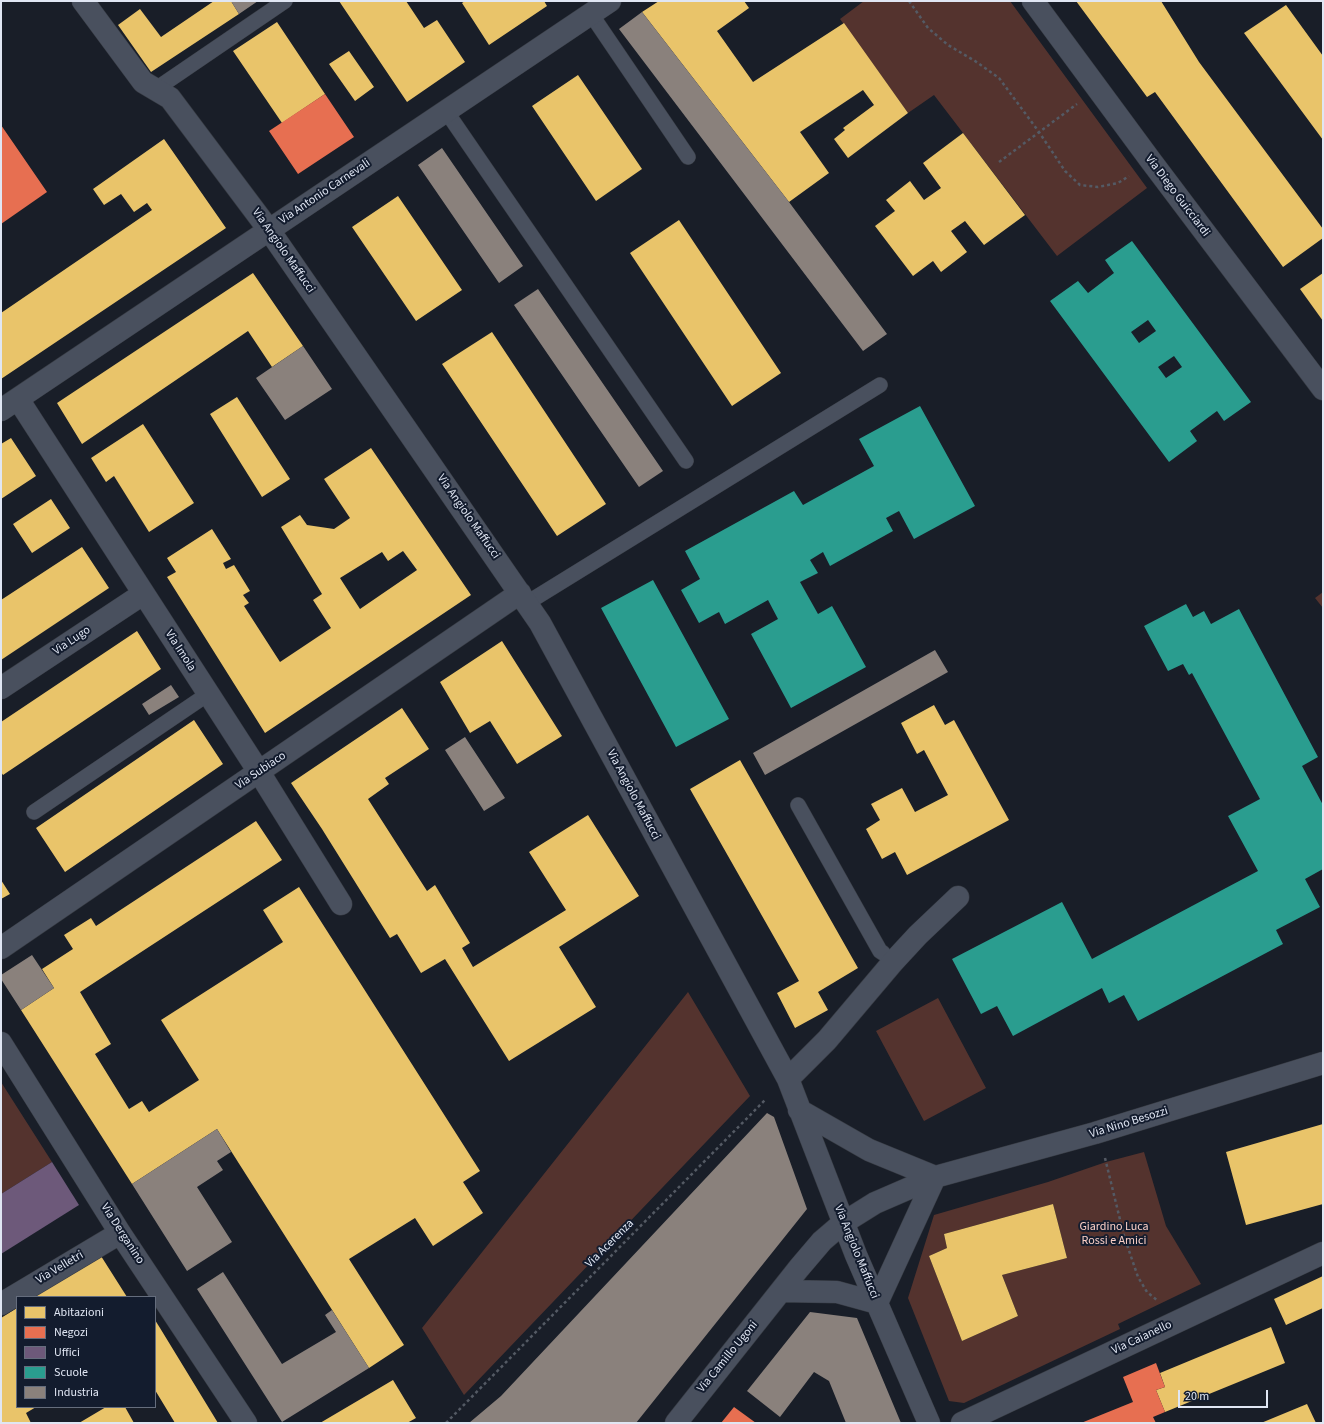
<!DOCTYPE html>
<html>
<head>
<meta charset="utf-8">
<style>
	body { margin:0 }
	#map { position:relative; width:1324px; height:1424px; overflow:hidden; background:#191e28; font-family:"Source Sans 3",sans-serif }
	canvas { display:block }
	.frame { position:absolute; inset:0; border:2px solid #e0e6f3; pointer-events:none }
	.legend { position:absolute; left:16px; top:1296px; width:140px; height:112px; box-sizing:border-box; background:#131c2e; border:1px solid #656d7d; margin:0; padding:5px 7px; list-style:none; font-size:12px; color:#e0e6f3 }
	.legend li { display:flex; align-items:center; gap:8px; height:20px }
	.legend b { width:20px; border:1px solid #656d7d }
	.scale { position:absolute; left:1178px; top:1390px; width:90px; height:18px; box-sizing:border-box; border:2px solid #e0e6f3; border-top:0; padding-left:5px; font-size:12px; line-height:14px; white-space:nowrap; color:#e0e6f3; -webkit-text-stroke:3px #131c2e; paint-order:stroke }
</style>
</head>
<body>
<div id="map">
<canvas width="1324" height="1424"></canvas>
<div class="frame"></div>
<ul class="legend">
<li><b style="height:11px;background:#e9c46a"></b>Abitazioni</li>
<li><b style="height:11px;background:#e76f51"></b>Negozi</li>
<li><b style="height:11px;background:#6d597a"></b>Uffici</li>
<li><b style="height:11px;background:#2a9d8f"></b>Scuole</li>
<li><b style="height:11px;background:#8a817c"></b>Industria</li>
</ul>
<div class="scale">20 m</div>
</div>
<script>
const ctx = document.querySelector('canvas').getContext('2d');
ctx.lineJoin = 'round';
function fill(path, color) { ctx.fillStyle = color; ctx.fill(path, 'evenodd'); }
const shape = rows => new Path2D(rows.map(r => 'M' + r).join(''));
function strokePath(path, color, width, dash) { ctx.strokeStyle = color; ctx.lineWidth = width; ctx.lineCap = dash ? 'butt' : 'round'; ctx.setLineDash(dash || []); ctx.stroke(path); }
function write(font, color, halo, rows, align = 'center') {
  ctx.font = font + ' "Source Sans 3",sans-serif'; ctx.lineWidth = 4; ctx.setLineDash([]); ctx.textBaseline = 'middle'; ctx.strokeStyle = halo; ctx.fillStyle = color; for (const [text, x, y, turn = 0] of rows) {
    ctx.save(); ctx.translate(x, y); ctx.rotate((+turn || 0) * Math.PI / 180); ctx.textAlign = isNaN(turn) ? turn : align; if (halo) ctx.strokeText(text, 0, 0); ctx.fillText(text, 0, 0); ctx.restore();
  }
}
fill(shape([
	[864,1,1010,1,1147,188,1057,256,934,95,908,113,840,19],
	[1323,592,1323,608,1315,598],
	[688,992,750,1096,464,1395,422,1328],
	[938,998,986,1088,924,1121,876,1031],
	[1,1082,52,1162,1,1194],
	[1144,1152,1166,1226,1201,1284,1118,1324,1120,1329,964,1403,949,1401,908,1298,934,1215,1048,1182,1106,1162],
	[1053,1204,1067,1258,1002,1275,1018,1316,962,1341,929,1256,947,1248,944,1234]
]), '#54332e');
fill(shape([
	[214,1,231,1,239,14,151,72,118,25,140,9,161,37],
	[339,1,406,1,424,28,437,20,465,62,407,102],
	[465,1,544,1,547,6,489,45,462,3],
	[659,1,744,1,749,8,717,31,753,82,844,23,908,113,848,158,834,139,845,130,843,128,874,105,863,90,800,132,829,173,789,202,642,12],
	[1076,1,1161,1,1199,62,1323,229,1323,238,1283,267,1155,92,1147,97],
	[1286,5,1323,56,1323,140,1244,33],
	[277,22,325,94,282,123,233,51],
	[349,51,374,87,355,101,329,64],
	[578,75,642,169,596,201,532,106],
	[963,133,1025,215,984,245,965,221,951,231,967,252,941,272,933,261,913,276,875,226,895,211,886,200,910,181,924,200,941,188,923,163],
	[164,139,226,228,1,379,1,313,152,210,147,203,134,212,121,194,104,205,93,189],
	[398,196,462,290,416,321,352,227],
	[679,220,781,373,732,406,630,253],
	[253,273,303,346,272,367,248,331,82,444,57,403],
	[1323,273,1323,321,1300,289],
	[492,332,606,504,557,536,442,364],
	[237,397,290,479,262,497,210,414],
	[143,424,194,503,149,532,114,476,106,482,91,458],
	[11,438,36,476,1,499,1,444],
	[371,448,471,595,265,733,167,577,176,572,167,558,212,529,231,559,223,563,226,569,234,565,250,591,243,595,249,603,244,606,280,662,331,628,313,600,322,594,281,527,300,515,307,525,334,529,350,518,324,479],
	[403,551,417,570,360,609,340,578,382,552,388,561],
	[51,499,70,528,32,553,13,524],
	[82,547,109,588,1,660,1,600],
	[137,631,161,669,3,775,1,772,1,722],
	[502,641,562,736,517,764,490,721,470,733,440,682],
	[934,705,945,725,954,720,1009,820,907,875,895,852,882,859,866,829,880,820,871,804,902,788,915,812,948,795,924,750,917,754,901,723],
	[402,708,429,749,385,778,389,784,368,799,427,891,435,885,470,943,462,948,473,967,566,910,529,852,588,815,639,896,559,947,596,1007,509,1061,445,959,421,973,397,934,390,938,322,829,291,783],
	[194,720,223,764,65,872,36,828],
	[740,760,858,968,818,992,828,1010,795,1028,777,993,799,981,690,789],
	[256,821,282,860,80,992,111,1044,95,1054,129,1109,142,1101,149,1112,199,1080,161,1020,283,942,263,910,299,887,480,1171,463,1182,483,1213,433,1246,415,1218,349,1259,404,1345,369,1368,217,1129,132,1184,21,1010,54,988,42,969,73,949,64,935,91,918,96,926],
	[1,880,10,894,1,899],
	[1323,1124,1323,1204,1246,1225,1226,1152],
	[1053,1204,1067,1258,1002,1275,1018,1316,962,1341,929,1256,947,1248,944,1234],
	[101,1256,127,1297,34,1297],
	[1323,1276,1323,1308,1286,1325,1274,1299],
	[17,1308,17,1407,36,1407,26,1413,31,1423,1,1423,1,1318],
	[155,1320,160,1328,218,1423,175,1423,155,1390],
	[1271,1327,1285,1363,1165,1412,1156,1390,1165,1387,1160,1373],
	[393,1380,416,1418,407,1423,320,1423],
	[1307,1404,1316,1423,1261,1423],
	[106,1407,125,1407,134,1423,79,1423]
]), '#e9c46a');
fill(shape([
	[325,94,354,137,298,174,269,131],
	[1,125,47,192,1,224],
	[1156,1363,1165,1387,1156,1390,1165,1412,1153,1417,1156,1423,1081,1423,1133,1402,1123,1377],
	[734,1407,756,1423,721,1423]
]), '#e76f51');
fill(shape([
	[52,1162,79,1205,1,1254,1,1194]
]), '#6d597a');
fill(shape([
	[1132,241,1251,402,1224,421,1217,411,1190,431,1197,441,1169,462,1050,301,1078,281,1088,293,1114,273,1105,260],
	[1148,320,1156,331,1139,343,1131,332],
	[1174,356,1182,367,1166,378,1158,367],
	[920,406,975,506,914,539,899,511,886,518,893,531,830,566,823,552,810,560,818,573,800,582,818,614,832,606,866,667,791,708,751,634,778,619,768,600,725,624,719,612,699,623,681,590,700,579,685,551,794,491,803,505,874,466,859,439],
	[653,580,729,719,676,747,601,608],
	[1186,604,1193,617,1204,611,1211,624,1239,609,1318,757,1302,766,1323,805,1323,869,1305,879,1320,907,1276,930,1283,944,1138,1021,1124,995,1109,1003,1102,988,1013,1036,997,1006,981,1014,952,959,1062,902,1092,959,1258,871,1228,816,1260,799,1192,673,1189,675,1183,664,1168,671,1144,626]
]), '#2a9d8f');
fill(shape([
	[231,1,258,1,239,14],
	[642,12,789,202,887,334,863,351,619,29],
	[442,148,523,266,499,283,418,165],
	[538,289,663,471,639,487,514,305],
	[303,346,332,389,285,420,256,378],
	[935,650,948,672,765,775,753,753],
	[171,685,179,697,149,715,142,704],
	[465,737,505,798,484,811,445,750],
	[32,955,54,988,21,1010,1,979,1,975],
	[767,1113,774,1117,807,1209,636,1423,469,1423,501,1396],
	[217,1129,231,1152,217,1161,223,1170,197,1187,232,1242,187,1271,132,1184],
	[223,1272,282,1364,336,1332,325,1315,332,1310,369,1368,282,1422,197,1289],
	[810,1312,857,1318,901,1423,846,1423,829,1381,814,1372,780,1417,747,1391]
]), '#8a817c');
const service = shape([
	[591,14,688,157],
	[156,89,285,1],
	[446,111,686,461],
	[527,603,880,385],
	[798,805,880,951,883,953],
	[34,812,208,694]
]);
const minor = shape([
	[83,1,143,82,170,98,269,230,540,623,788,1079,856,1255,929,1423],
	[1033,1,1151,161,1323,389],
	[18,399,259,772,341,904],
	[1,410,610,1],
	[1,688,143,594],
	[1,948,520,593],
	[1,1043,120,1233,246,1423],
	[788,1079,827,1040,893,962,918,935,958,897],
	[799,1110,869,1150,935,1177],
	[781,1291,837,1292,877,1303],
	[877,1303,935,1177],
	[1,1304,120,1233],
	[676,1423,799,1268,822,1241,843,1223,875,1203,935,1177,1095,1133,1323,1063],
	[962,1423,1323,1253]
]);
strokePath(service, '#373b43', 16);
strokePath(minor, '#373b43', 23);
strokePath(shape([
	[909,1,928,28,948,45,975,61,999,78,1039,132,1065,171,1080,185,1098,187,1118,183,1129,176],
	[999,162,1077,104],
	[1105,1158,1124,1236,1138,1277,1147,1292,1158,1301],
	[446,1423,766,1099]
]), '#545a64', 2.5, [3, 3]);
strokePath(service, '#49505e', 15);
strokePath(minor, '#49505e', 22);
write('12px', '#e0e6f3', '#131c2e', [
	["Via Antonio Carnevali",325,192,-34],
	["Via Diego Guicciardi",1177,196,53],
	["Via Angiolo Maffucci",283,251,55],
	["Via Angiolo Maffucci",468,517,55],
	["Via Lugo",72,641,-34],
	["Via Imola",180,651,57],
	["Via Subiaco",261,771,-34],
	["Via Angiolo Maffucci",633,795,62],
	["Via Nino Besozzi",1129,1123,-17],
	["Via Derganino",122,1234,57],
	["Via Acerenza",610,1244,-45],
	["Via Angiolo Maffucci",856,1252,68],
	["Via Velletri",60,1268,-31],
	["Via Caianello",1142,1338,-25],
	["Via Camillo Ugoni",728,1357,-51]
]);
write('12px', '#facfc6', '#131c2e', [
	["Giardino Luca",1114,1227],
	["Rossi e Amici",1114,1241]
]);
</script>
</body>
</html>
